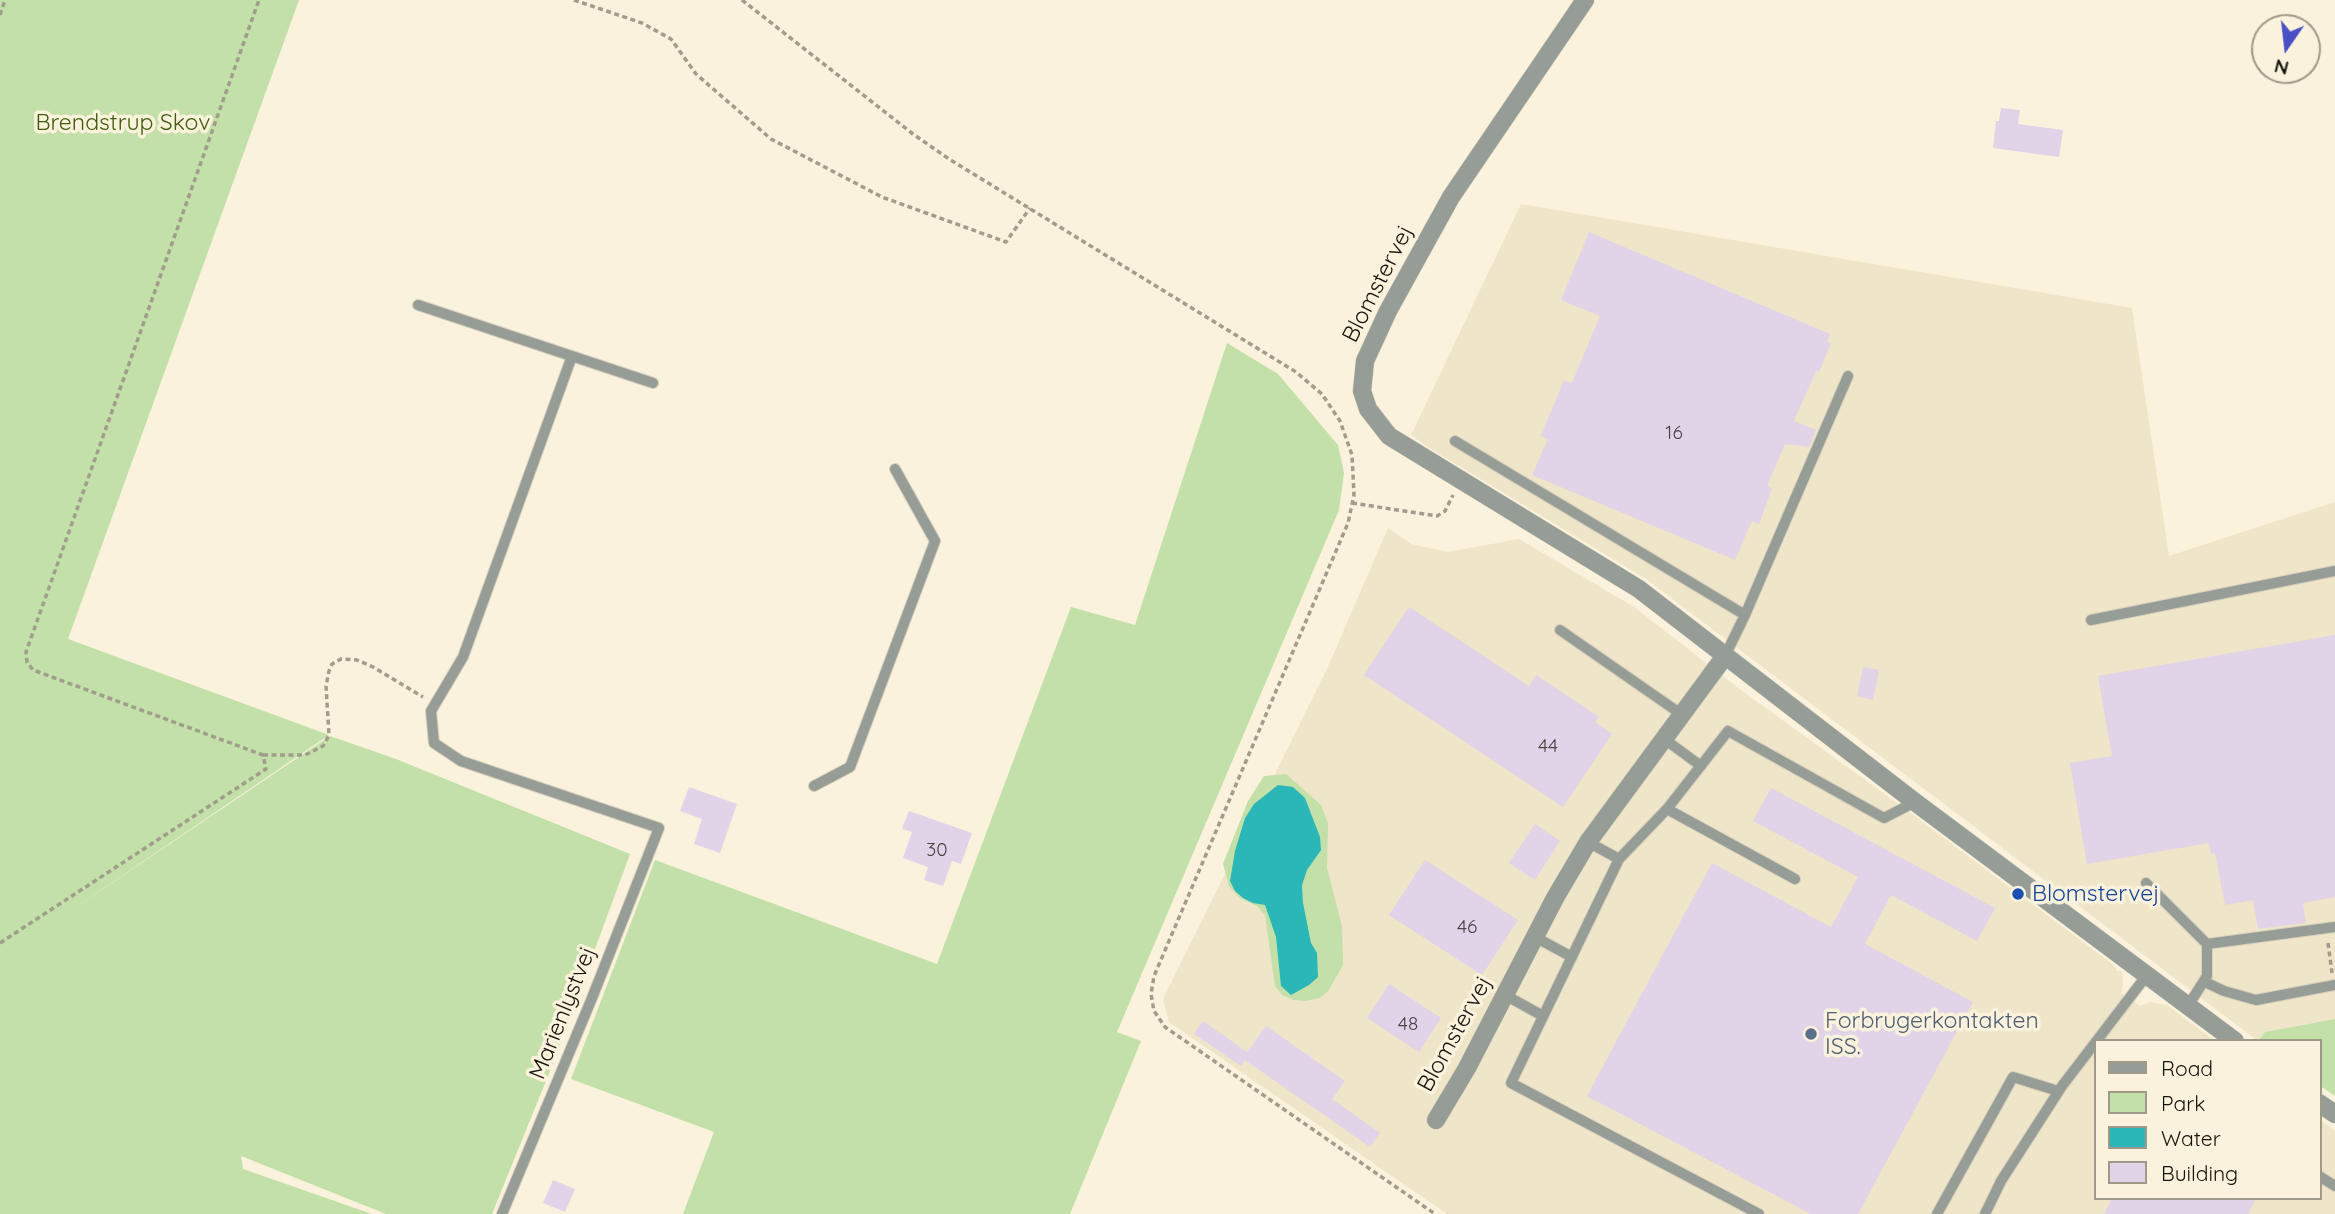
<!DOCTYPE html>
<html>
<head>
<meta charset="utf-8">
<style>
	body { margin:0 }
	#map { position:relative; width:2335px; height:1214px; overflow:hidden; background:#faf2dc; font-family:Quicksand,sans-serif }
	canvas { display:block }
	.legend { position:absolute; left:2094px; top:1039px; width:228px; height:161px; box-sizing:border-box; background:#faf2dc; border:2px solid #9f9989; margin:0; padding:9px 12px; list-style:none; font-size:21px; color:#17140d }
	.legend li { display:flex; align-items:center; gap:14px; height:35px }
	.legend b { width:35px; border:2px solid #9f9989 }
	.north { position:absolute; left:2251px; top:14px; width:70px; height:70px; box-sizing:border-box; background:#faf2dc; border:2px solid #9f9989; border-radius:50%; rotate:194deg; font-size:19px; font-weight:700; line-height:28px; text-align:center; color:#17140d }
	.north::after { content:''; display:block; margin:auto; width:24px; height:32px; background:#494fc5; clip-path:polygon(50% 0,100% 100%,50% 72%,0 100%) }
</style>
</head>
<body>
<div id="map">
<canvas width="2335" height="1214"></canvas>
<ul class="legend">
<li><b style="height:9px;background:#959d96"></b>Road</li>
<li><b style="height:19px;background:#c2e0a8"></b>Park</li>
<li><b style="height:19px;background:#2bb6b7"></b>Water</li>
<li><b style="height:19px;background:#e1d4e8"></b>Building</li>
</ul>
<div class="north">N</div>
</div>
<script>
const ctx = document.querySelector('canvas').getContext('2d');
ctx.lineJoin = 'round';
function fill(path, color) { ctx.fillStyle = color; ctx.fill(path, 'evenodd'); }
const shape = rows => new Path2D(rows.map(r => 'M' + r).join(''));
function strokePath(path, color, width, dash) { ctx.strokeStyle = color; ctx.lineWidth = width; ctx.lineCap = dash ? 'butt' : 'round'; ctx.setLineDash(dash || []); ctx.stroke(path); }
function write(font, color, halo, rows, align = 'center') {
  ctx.font = font + ' Quicksand,sans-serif'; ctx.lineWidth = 7; ctx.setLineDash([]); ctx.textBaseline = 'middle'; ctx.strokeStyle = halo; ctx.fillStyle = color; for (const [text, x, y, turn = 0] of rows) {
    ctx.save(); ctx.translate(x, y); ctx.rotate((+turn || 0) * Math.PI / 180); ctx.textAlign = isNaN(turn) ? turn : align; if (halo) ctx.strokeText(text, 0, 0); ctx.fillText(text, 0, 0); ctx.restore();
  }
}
fill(shape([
	[1521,204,2132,308,2169,556,2335,502,2335,1019,2265,1032,2258,1041,1646,579,1429,448,1411,435],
	[1388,528,1411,544,1448,552,1519,539,1634,607,1741,690,1912,814,2115,966,2117,971,2122,971,2123,984,2121,993,2140,1006,2150,1002,2167,1005,2215,1041,2095,1041,2095,1198,2319,1198,2319,1119,2335,1131,2335,1214,1447,1214,1169,1022,1163,999,1327,669]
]), '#efe5c8');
fill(shape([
	[0,0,299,0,68,639,329,735,54,922,330,736,396,759,630,854,550,1071,492,1214,386,1214,241,1156,243,1169,372,1214,0,1214],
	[1227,343,1278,374,1338,445,1344,473,1339,510,1117,1032,1141,1041,1070,1214,683,1214,714,1132,571,1079,655,860,937,964,1071,607,1135,625],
	[1286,774,1321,805,1328,823,1327,868,1342,926,1343,965,1328,991,1320,998,1305,1001,1294,1000,1282,995,1275,986,1265,915,1257,906,1240,898,1229,886,1223,864,1248,801,1264,776],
	[2335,1019,2335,1096,2319,1085,2319,1041,2258,1041,2265,1032]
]), '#c2e0a8');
fill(shape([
	[1278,785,1293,787,1305,798,1320,837,1321,850,1307,870,1302,885,1303,903,1311,943,1317,953,1318,977,1309,985,1291,995,1281,986,1276,937,1265,905,1253,903,1243,898,1235,891,1230,881,1235,851,1245,818,1254,804]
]), '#2bb6b7');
fill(shape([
	[2001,108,2020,110,2018,124,2063,130,2059,157,1993,148,1996,121,1999,121],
	[1589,232,1830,334,1827,342,1831,343,1819,372,1816,371,1794,421,1816,430,1809,447,1785,444,1767,486,1772,488,1759,524,1752,521,1735,560,1532,475,1548,439,1541,436,1564,380,1572,383,1600,316,1561,300],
	[1409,607,1529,686,1536,675,1599,717,1595,722,1612,734,1563,807,1364,675],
	[2335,635,2335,897,2303,903,2306,923,2258,929,2253,900,2225,905,2215,853,2211,854,2209,843,2087,864,2070,763,2112,756,2098,676],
	[1863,667,1879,670,1873,700,1857,696],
	[689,787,737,804,720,853,694,844,702,819,680,811],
	[1771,788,1995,908,1977,941,1891,895,1865,944,1973,1002,1858,1214,1811,1214,1587,1096,1712,863,1831,927,1858,877,1753,821],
	[909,811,972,833,961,864,952,861,943,886,924,880,928,867,903,858,912,832,902,829],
	[1535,824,1560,841,1535,880,1509,863],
	[1425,860,1518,920,1482,975,1389,915],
	[1389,984,1441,1018,1419,1052,1367,1018],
	[1203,1021,1247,1052,1266,1026,1345,1081,1332,1099,1380,1133,1370,1147,1245,1060,1241,1066,1194,1034],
	[553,1180,575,1189,565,1212,543,1203],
	[2112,1198,2256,1198,2248,1214,2104,1214]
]), '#e1d4e8');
const service = shape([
	[418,305,653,383],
	[1455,441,1745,615],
	[2091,620,2335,571],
	[1560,630,1681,714],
	[1725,656,1745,615,1848,376],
	[1663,738,1701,766],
	[814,786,850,767,935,541,895,469],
	[1667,809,1795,879],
	[1588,842,1619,859],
	[2146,883,2207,944,2207,976,2188,1006],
	[1535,937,1572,957],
	[2207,944,2335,927],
	[2205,982,2224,991,2256,1000,2335,985],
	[1505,995,1543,1016],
	[2319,1176,2335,1186],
	[502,1214,592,998,659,828,461,761,434,743,431,711,463,657,572,356],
	[1759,1214,1511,1083,1619,859,1667,809,1728,731,1884,818,1915,802],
	[1937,1214,2013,1077,2058,1091],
	[1985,1214,2001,1181,2062,1086,2147,975]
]);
const minor = shape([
	[1436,1120,1467,1068,1555,898,1588,842,1725,656]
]);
const tertiary = shape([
	[1585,0,1451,197,1388,311,1365,361,1362,391,1368,409,1389,436,1639,589,1915,802,2235,1041],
	[2319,1103,2335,1114]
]);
strokePath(service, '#d6cebb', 12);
strokePath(minor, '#d6cebb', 19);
strokePath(tertiary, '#d6cebb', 19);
strokePath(shape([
	[574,0,642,23,671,39,696,74,771,139,882,197,1006,242,1030,208],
	[742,0,913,134,949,159,1296,372,1322,394,1340,421,1352,455,1354,495,1348,523,1154,976,1151,994,1154,1011,1165,1027,1435,1214],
	[0,15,5,0],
	[1352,503,1437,516,1445,511,1453,495],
	[263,755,305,755,323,746,329,735,326,686,329,671,332,664,341,659,357,660,373,667,423,697],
	[0,943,266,769,263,755,33,670,27,662,26,652,259,0],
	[2328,943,2332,973]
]), '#a29c8c', 3.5, [5, 3.5]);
strokePath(service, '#959d96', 10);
strokePath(minor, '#959d96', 18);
strokePath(tertiary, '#959d96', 18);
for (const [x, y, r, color] of [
	[2018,894,7,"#1a4fb4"],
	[1811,1034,7,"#5c6f8a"]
]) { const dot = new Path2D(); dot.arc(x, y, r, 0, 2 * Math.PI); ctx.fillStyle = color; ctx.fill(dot); strokePath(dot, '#faf2dc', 2.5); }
write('19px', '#4a4444', null, [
	["16",1674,433],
	["44",1548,746],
	["30",937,850],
	["46",1467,927],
	["48",1408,1024]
]);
write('23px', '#3d5f0c', '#faf2dc', [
	["Brendstrup Skov",123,123]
]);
write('23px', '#17140d', '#faf2dc', [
	["Blomstervej",1378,284,-63],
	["Marienlystvej",563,1013,-68],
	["Blomstervej",1455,1034,-61]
]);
write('23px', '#164399', '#faf2dc', [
	["Blomstervej",2032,894]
], 'left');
write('23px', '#4e5e75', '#faf2dc', [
	["Forbrugerkontakten",1825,1021],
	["ISS.",1825,1047]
], 'left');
</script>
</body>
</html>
